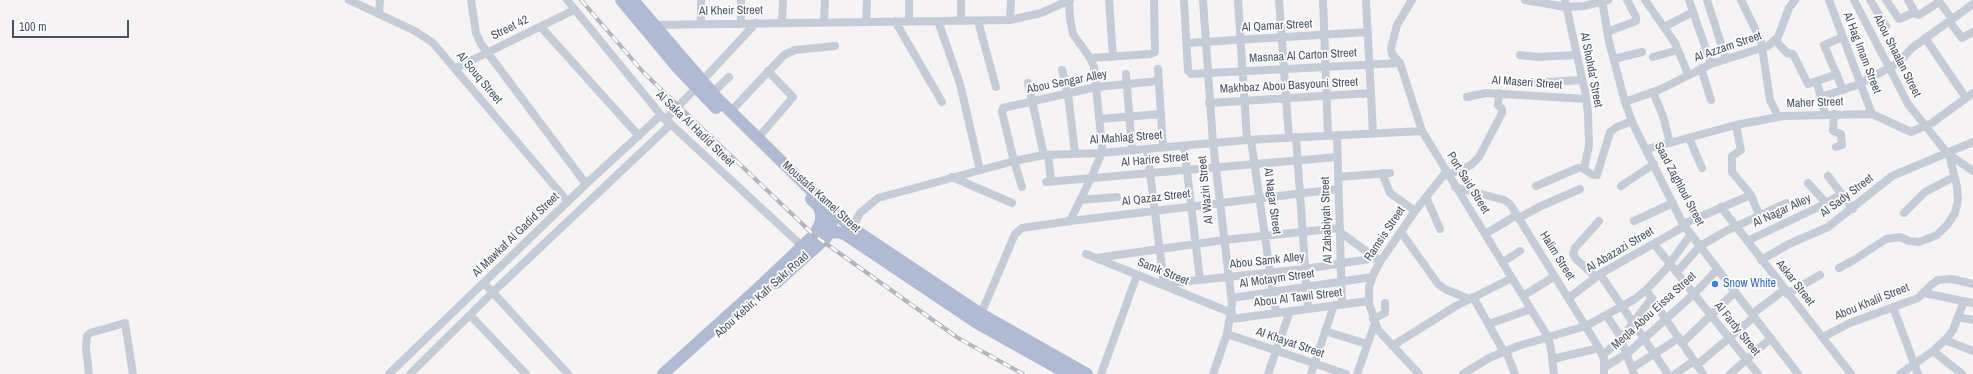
<!DOCTYPE html>
<html>
<head>
<meta charset="utf-8">
<style>
	body { margin:0 }
	#map { position:relative; width:1973px; height:374px; overflow:hidden; background:#f5f3f3; font-family:"Archivo Narrow",sans-serif }
	canvas { display:block }
	.scale { position:absolute; left:12px; top:20px; width:117px; height:18px; box-sizing:border-box; border:2px solid #485062; border-top:0; padding-left:5px; font-size:12px; line-height:14px; white-space:nowrap; color:#485062; -webkit-text-stroke:3px #fff; paint-order:stroke }
</style>
</head>
<body>
<div id="map">
<canvas width="1973" height="374"></canvas>
<div class="scale">100 m</div>
</div>
<script>
const ctx = document.querySelector('canvas').getContext('2d');
ctx.lineJoin = 'round';
const shape = rows => new Path2D(rows.map(r => 'M' + r).join(''));
function strokePath(path, color, width, dash) { ctx.strokeStyle = color; ctx.lineWidth = width; ctx.lineCap = dash ? 'butt' : 'round'; ctx.setLineDash(dash || []); ctx.stroke(path); }
function write(font, color, halo, rows, align = 'center') {
  ctx.font = font + ' "Archivo Narrow",sans-serif'; ctx.lineWidth = 3.5; ctx.setLineDash([]); ctx.textBaseline = 'middle'; ctx.strokeStyle = halo; ctx.fillStyle = color; for (const [text, x, y, turn = 0] of rows) {
    ctx.save(); ctx.translate(x, y); ctx.rotate((+turn || 0) * Math.PI / 180); ctx.textAlign = isNaN(turn) ? turn : align; if (halo) ctx.strokeText(text, 0, 0); ctx.fillText(text, 0, 0); ctx.restore();
  }
}
strokePath(shape([
	[349,0,415,31,433,43,568,202],
	[471,0,476,33,481,44,586,184],
	[567,0,661,115,803,247],
	[961,0,961,21],
	[1069,0,1070,19,1073,34,1090,58,1094,67,1102,147,1100,157,1091,178,1070,221],
	[1109,0,1113,57],
	[1184,0,1188,71,1191,74,1400,63],
	[1203,0,1213,143,1232,304,1227,334,1213,374],
	[1238,0,1247,140],
	[1279,0,1289,138],
	[1323,0,1328,135],
	[1366,0,1373,133],
	[1412,0,1397,25,1391,48,1392,54,1400,63,1422,131,1548,337,1551,349,1554,374],
	[1525,0,1566,7,1584,6,1608,0],
	[1565,0,1585,92,1588,112,1589,146,1584,169],
	[1602,0,1609,42,1625,102,1633,124,1683,224,1798,374],
	[1645,0,1675,43,1688,74],
	[1689,0,1711,64],
	[1707,0,1726,59],
	[1741,0,1761,41,1770,100,1778,116],
	[1829,0,1872,114],
	[1854,0,1908,104,1947,153,1973,171],
	[1870,0,1886,26],
	[1886,0,1899,19,1915,12],
	[1908,0,1916,14,1919,15,1939,2],
	[1938,0,1952,19],
	[379,14,380,0],
	[1010,20,1011,0],
	[866,21,867,0],
	[895,21,942,102],
	[909,21,909,0],
	[938,21,960,84,980,170],
	[978,21,996,87],
	[1949,21,1962,38,1973,32],
	[782,22,783,0],
	[824,22,825,0],
	[701,24,701,0],
	[741,24,741,0],
	[652,25,1010,20,1041,13,1070,0],
	[541,27,639,136],
	[1664,27,1693,12],
	[1607,32,1636,21,1636,17,1627,0],
	[1925,38,1966,98],
	[1776,41,1787,53,1793,54,1808,84,1837,74],
	[1187,43,1368,32],
	[1520,55,1537,57,1577,55],
	[1653,57,1678,50],
	[1090,58,1151,54,1155,52,1154,0],
	[1614,59,1642,52],
	[456,68,574,10],
	[1701,68,1711,100],
	[1158,69,1163,147],
	[1062,70,1068,94,1075,153],
	[1126,74,1132,150],
	[702,81,756,23],
	[1817,82,1825,114],
	[1028,83,1044,155],
	[1531,83,1582,80],
	[1843,90,1824,45,1843,37],
	[1653,92,1663,116,1670,143],
	[712,93,729,77],
	[1467,97,1486,93,1586,99],
	[1821,97,1857,85,1898,63,1912,48,1973,4],
	[1625,102,1661,89,1711,64,1768,46,1778,37,1789,8,1795,0],
	[1209,103,1371,93],
	[731,111,784,55,795,50,835,46],
	[1834,114,1833,131,1841,134,1842,145,1836,147],
	[1099,119,1161,114],
	[665,120,696,88],
	[1736,125,1741,150,1732,156,1732,172,1751,195,1759,215],
	[1337,135,1342,304],
	[1296,137,1308,309],
	[758,138,793,97,768,71],
	[1689,138,1702,168],
	[1251,140,1276,313],
	[1184,146,1200,280],
	[1147,149,1164,284],
	[1647,149,1736,125,1783,116,1872,114,1911,132,1932,123,1973,93],
	[1048,155,1051,181],
	[1382,173,1390,193,1415,211],
	[1448,175,1471,165,1479,157,1502,113,1502,109,1498,105,1499,93],
	[1828,176,1853,209],
	[952,177,1012,203],
	[1338,177,1390,173],
	[1046,182,1337,157],
	[1808,183,1826,203,1842,194],
	[1536,186,1578,168,1582,168,1593,175,1597,175,1610,132,1617,127,1632,121],
	[1621,186,1654,164],
	[1022,187,1014,161,1002,112,1003,108,1096,87,1159,81],
	[1455,187,1504,200,1510,204,1599,348,1604,359,1604,374],
	[1426,197,1440,229],
	[1080,200,1117,197],
	[1721,207,1851,374],
	[1904,213,1925,192,1954,177],
	[1519,218,1539,207,1580,189],
	[1634,221,1673,203],
	[1683,224,1751,195],
	[852,228,860,213,878,198,1014,161,1044,155,1101,153,1247,140,1422,131],
	[1340,232,1378,260],
	[1401,232,1438,284,1445,289,1469,299],
	[1485,234,1517,215],
	[1747,241,1827,203],
	[1654,244,1758,374],
	[1086,254,1232,313],
	[1096,258,1224,240,1340,228],
	[1761,260,1789,244,1828,227,1892,176,1973,142],
	[1503,262,1520,251],
	[1839,268,1854,260,1886,239,1900,237,1909,241,1919,242,1937,235,1947,225,1955,213,1958,200,1957,187,1949,154],
	[1677,272,1700,246,1726,231,1786,203],
	[1600,274,1668,374],
	[1596,277,1576,259,1573,254,1575,248,1599,221],
	[484,283,568,374],
	[1160,284,1305,269,1376,258],
	[1646,290,1703,374],
	[1924,293,1973,303],
	[1787,294,1820,275],
	[1523,296,1555,276],
	[1473,297,1504,352],
	[1232,298,1372,277],
	[1569,298,1600,274,1685,226],
	[1893,307,1918,374],
	[981,314,1015,234,1022,228,1070,221,1338,189],
	[1752,314,1784,290],
	[470,315,526,374],
	[1606,315,1619,334,1634,374],
	[1958,317,1973,320],
	[1231,319,1369,301],
	[1373,319,1385,313,1385,303],
	[1489,324,1531,309],
	[1325,331,1367,344],
	[1227,334,1346,374],
	[1823,337,1850,323,1918,298,1931,285,1938,280,1952,279,1973,284],
	[1945,340,1973,351],
	[1682,343,1735,292],
	[1392,346,1456,306,1512,278],
	[1506,351,1515,374],
	[1933,351,1962,374],
	[1603,355,1621,339,1652,298],
	[1553,359,1599,348],
	[1697,365,1754,317],
	[1605,367,1629,352,1694,294,1717,270],
	[1632,368,1679,338],
	[89,374,86,349,87,336,90,333,125,323,133,374],
	[389,374,586,184,661,115],
	[410,374,493,292,670,125],
	[1101,374,1137,275],
	[1268,374,1290,311],
	[1311,374,1334,305],
	[1357,374,1375,323],
	[1419,374,1378,330,1369,303,1369,287,1374,273,1380,262,1415,211,1446,172],
	[1463,374,1489,358,1518,346,1586,326,1635,299,1646,290,1665,270,1691,234],
	[1675,374,1694,361],
	[1730,374,1771,338],
	[1900,374,1933,351,1948,337,1953,330,1964,301]
]), '#c6cbd8', 8);
strokePath(shape([
	[621,0,676,66,716,108],
	[633,0,717,98,828,207,852,228,981,314,1087,374],
	[829,233,838,232,846,235,977,323,1068,374],
	[776,283,826,238,831,227,832,220,828,207],
	[663,374,755,291,814,235,821,222,821,214,819,207,811,199]
]), '#b0bad3', 12);
const rail = shape([
	[581,0,644,73,814,235,958,338,1023,374]
]);
strokePath(rail, '#b4b5bd', 4);
strokePath(rail, '#fff', 2.5, [8]);
for (const [x, y, r, color] of [
	[1715,284,4,"#3f7fe0"]
]) { const dot = new Path2D(); dot.arc(x, y, r, 0, 2 * Math.PI); ctx.fillStyle = color; ctx.fill(dot); strokePath(dot, '#fff', 1.5); }
write('12px', '#485062', '#fff', [
	["Al Kheir Street",731,11,-1],
	["Al Qamar Street",1277,26,-3],
	["Street 42",510,28,-26],
	["Al Azzam Street",1728,47,-19],
	["Al Hag Imam Street",1862,53,69],
	["Masnaa Al Carton Street",1303,56,-3],
	["Abou Shaalan Street",1897,56,63],
	["Al Shohda' Street",1591,70,79],
	["Al Souq Street",479,78,50],
	["Abou Sengar Alley",1067,82,-11],
	["Al Maseri Street",1527,83,4],
	["Makhbaz Abou Basyouni Street",1289,86,-3],
	["Maher Street",1815,103,-2],
	["Al Saka Al Hadid Street",695,129,44],
	["Al Mahlag Street",1126,138,-4],
	["Al Harire Street",1155,160,-5],
	["Port Said Street",1468,183,58],
	["Saad Zaghloul Street",1679,184,62],
	["Al Waziri Street",1206,190,-96],
	["Al Sady Street",1847,196,-37],
	["Moustafa Kamel Street",821,197,42],
	["Al Qazaz Street",1156,198,-7],
	["Al Nagar Street",1272,201,82],
	["Al Nagar Alley",1782,211,-25],
	["Al Zahabiyah Street",1327,220,-92],
	["Ramsis Street",1385,234,-56],
	["Al Mawkaf Al Gadid Street",516,235,-44],
	["Al Abazazi Street",1620,250,-31],
	["Halim Street",1557,256,58],
	["Abou Samk Alley",1267,261,-6],
	["Samk Street",1163,272,22],
	["Al Motaym Street",1277,279,-8],
	["Askar Street",1795,283,52],
	["Abou Kebir, Kafr Sakr Road",762,295,-42],
	["Abou Al Tawil Street",1298,298,-7],
	["Abou Khalil Street",1872,302,-22],
	["Meqla Abou Eissa Street",1654,311,-42],
	["Al Fardy Street",1737,329,51],
	["Al Khayat Street",1290,343,19]
]);
write('12px', '#366cbe', '#fff', [
	["Snow White",1723,284]
], 'left');
</script>
</body>
</html>
